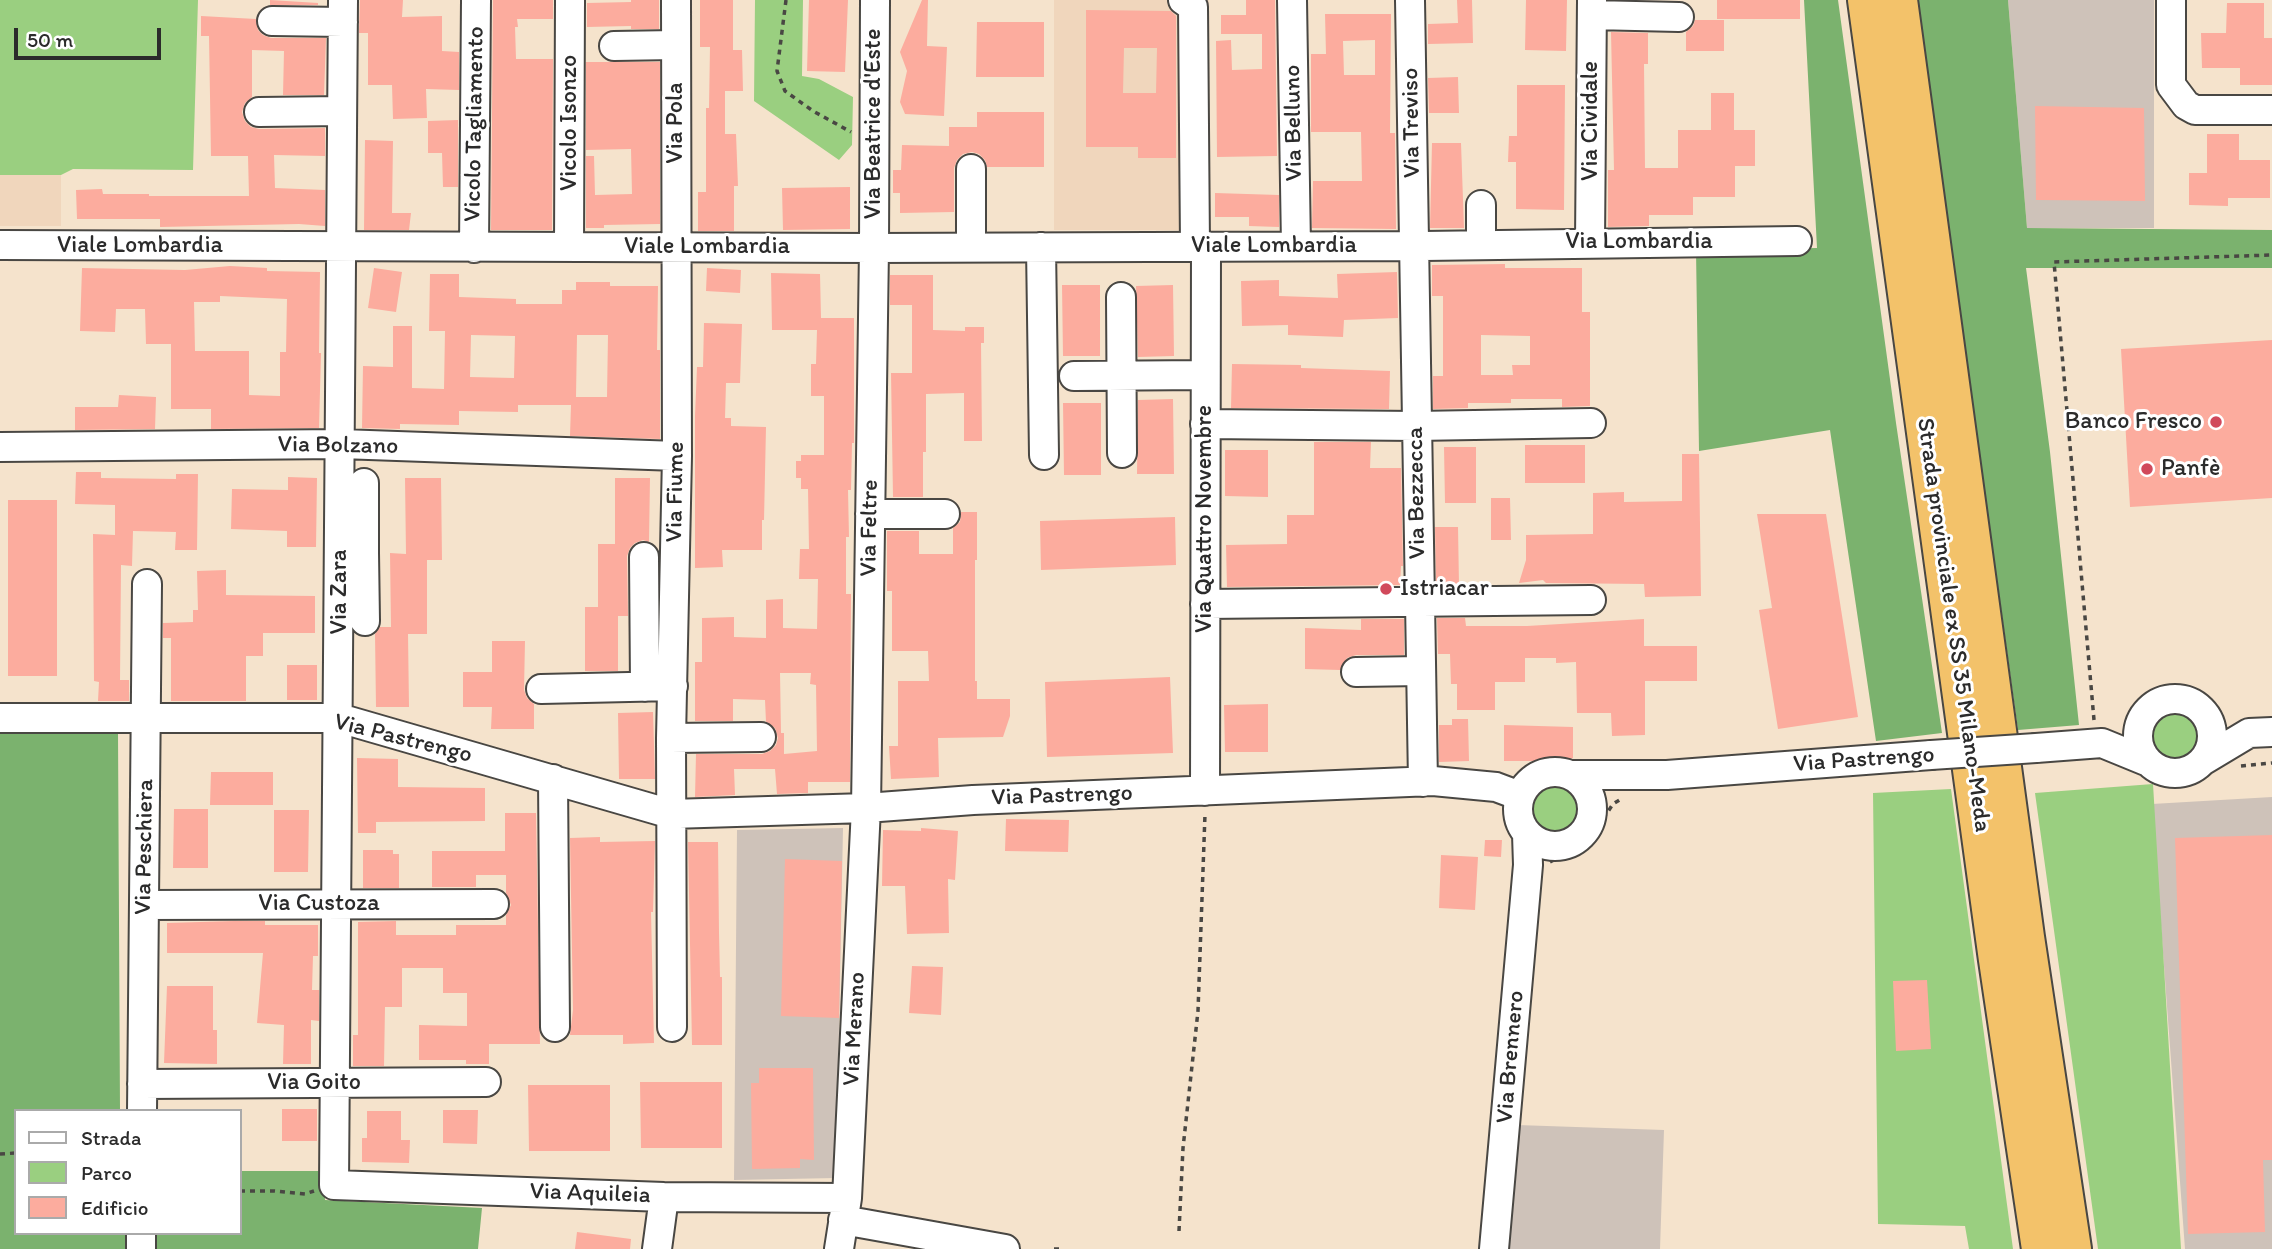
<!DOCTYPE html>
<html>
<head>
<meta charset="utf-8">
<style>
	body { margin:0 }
	#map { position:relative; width:2272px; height:1249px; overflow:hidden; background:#f5e3cc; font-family:Itim,sans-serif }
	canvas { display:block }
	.legend { position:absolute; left:14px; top:1109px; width:228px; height:126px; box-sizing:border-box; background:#fff; border:2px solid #aaa; margin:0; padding:9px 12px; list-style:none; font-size:21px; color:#2b2b2b }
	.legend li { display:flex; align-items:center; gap:14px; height:35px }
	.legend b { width:35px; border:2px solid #aaa }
	.scale { position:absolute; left:14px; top:28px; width:147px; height:32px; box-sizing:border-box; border:4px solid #2b2b2b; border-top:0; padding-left:9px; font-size:21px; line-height:24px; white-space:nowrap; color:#2b2b2b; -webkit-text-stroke:5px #fff; paint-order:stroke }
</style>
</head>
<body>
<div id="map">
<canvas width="2272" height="1249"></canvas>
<ul class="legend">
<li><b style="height:9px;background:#fff"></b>Strada</li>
<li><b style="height:19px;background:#9acf80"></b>Parco</li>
<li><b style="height:19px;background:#fcac9e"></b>Edificio</li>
</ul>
<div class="scale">50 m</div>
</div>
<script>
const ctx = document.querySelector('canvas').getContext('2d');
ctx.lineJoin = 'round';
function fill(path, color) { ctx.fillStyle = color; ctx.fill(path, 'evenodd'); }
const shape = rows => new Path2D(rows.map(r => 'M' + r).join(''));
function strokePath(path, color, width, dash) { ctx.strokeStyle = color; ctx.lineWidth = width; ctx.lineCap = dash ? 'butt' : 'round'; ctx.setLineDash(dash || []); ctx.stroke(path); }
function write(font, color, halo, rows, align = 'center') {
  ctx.font = font + ' Itim,sans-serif'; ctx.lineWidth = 6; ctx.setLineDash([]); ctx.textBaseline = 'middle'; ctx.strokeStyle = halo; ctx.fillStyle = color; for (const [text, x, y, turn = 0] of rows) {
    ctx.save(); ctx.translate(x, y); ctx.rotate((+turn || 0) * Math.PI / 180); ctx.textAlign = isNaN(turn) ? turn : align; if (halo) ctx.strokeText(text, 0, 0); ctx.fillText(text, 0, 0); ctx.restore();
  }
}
fill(shape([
	[1054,0,1209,0,1210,230,1054,230],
	[0,175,61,175,61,226,0,226]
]), '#f0d6bc');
fill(shape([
	[2008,0,2154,0,2154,228,2027,228],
	[2272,797,2272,1249,2185,1249,2152,804],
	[843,828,836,1178,734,1180,737,830],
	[1517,1125,1664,1130,1660,1249,1508,1249]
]), '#cec2b9');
fill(shape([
	[0,0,198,0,193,170,73,169,61,175,0,175],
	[755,0,803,0,802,76,819,79,853,97,852,145,839,160,754,101],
	'2149 737a25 25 0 1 1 50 0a25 25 0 1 1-50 0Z',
	[2153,784,2181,1249,2098,1249,2035,793],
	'1530 809a25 25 0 1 1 50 0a25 25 0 1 1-50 0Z',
	[1951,789,2013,1249,1969,1249,1965,1226,1878,1224,1873,793]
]), '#9acf80');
fill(shape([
	[1804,0,1838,0,1896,423,1942,733,1876,741,1830,430,1699,451,1696,250,1817,248],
	[1916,0,2008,0,2027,228,2272,230,2272,268,2026,268,2050,452,2079,725,2018,730],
	[118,733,120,1111,16,1111,16,1233,240,1233,240,1171,323,1171,325,1200,482,1208,478,1249,0,1249,0,734]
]), '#7bb26e');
fill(shape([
	[270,0,318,3,318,5,270,5],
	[360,0,403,0,402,17,442,16,442,51,459,52,459,90,426,89,427,118,393,119,392,85,368,85,368,33,359,33],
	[493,0,553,0,553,19,517,19,518,27,515,27,516,59,553,59,552,230,491,230],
	[631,0,659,0,659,29,631,29,631,26,587,27,587,3,631,2],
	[700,0,733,0,733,50,742,50,743,91,725,91,725,134,736,134,738,186,734,186,734,231,698,231,698,192,706,192,706,108,709,108,710,47,700,47],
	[809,0,848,0,845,72,807,71],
	[922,0,928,0,927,46,947,47,944,116,905,114,900,102,907,71,900,52],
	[1246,0,1275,0,1277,156,1217,157,1216,41,1231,40,1232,70,1262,69,1262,34,1221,34,1221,15,1246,15],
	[1457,0,1472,0,1473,43,1428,44,1428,24,1458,23],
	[1526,0,1567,0,1566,51,1525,50],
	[1717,0,1800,0,1800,19,1717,19],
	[2227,3,2264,3,2264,38,2272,38,2272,85,2240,85,2240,68,2202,68,2201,33,2226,33],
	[1086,10,1171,11,1176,16,1176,158,1138,158,1138,147,1086,147],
	[1124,48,1157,48,1156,93,1123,93],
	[1325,14,1391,14,1390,133,1395,133,1396,229,1312,228,1313,181,1362,181,1361,132,1311,132,1311,54,1326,54],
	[1375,40,1375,75,1344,75,1343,41],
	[201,16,256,19,258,30,263,35,271,38,326,38,324,95,283,95,284,51,252,50,252,97,245,103,242,112,245,121,251,127,259,129,325,128,325,156,274,155,275,188,325,190,325,226,299,224,160,227,160,219,77,219,76,190,102,189,103,194,149,194,149,196,249,196,248,156,211,156,209,36,201,36],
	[1695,20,1724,20,1724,51,1686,51,1686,32,1693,26],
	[977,22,1044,22,1044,77,976,77],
	[1611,32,1648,33,1648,64,1644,64,1645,168,1678,168,1678,130,1711,130,1711,93,1734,93,1734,130,1755,130,1755,166,1735,166,1735,197,1693,197,1693,215,1649,215,1649,226,1608,227,1608,170,1614,170],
	[586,62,660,62,660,224,604,225,604,228,586,228,586,156,594,156,595,195,632,194,631,149,586,150],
	[1458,77,1459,113,1429,113,1428,78],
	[1517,85,1565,85,1564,210,1516,209,1516,162,1508,162,1509,136,1517,136],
	[2035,106,2144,108,2145,201,2036,200],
	[977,112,1044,112,1044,167,987,167,985,160,979,154,972,152,963,154,957,160,954,168,954,212,900,213,900,193,893,193,893,170,901,170,902,145,949,146,949,127,977,127],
	[458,120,458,187,443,187,442,153,428,153,428,121],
	[2207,134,2239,134,2239,160,2270,160,2270,198,2228,198,2228,206,2189,205,2189,173,2207,173],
	[365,140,393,141,392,213,411,213,409,230,364,230],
	[1432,143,1461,143,1464,228,1430,228],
	[850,187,850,229,783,230,782,188],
	[1215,193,1279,195,1279,227,1249,226,1249,217,1215,217],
	[1505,264,1505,268,1582,268,1582,312,1590,312,1590,406,1562,407,1562,399,1511,399,1511,403,1468,403,1468,408,1433,409,1433,376,1443,376,1443,296,1432,296,1432,265],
	[1481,335,1530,336,1530,365,1512,365,1513,375,1481,375],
	[230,266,267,268,267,271,320,272,319,353,321,353,319,428,211,429,211,409,171,409,171,344,146,344,145,309,116,309,115,332,80,331,82,268,185,270],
	[220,296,287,299,286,352,280,352,280,396,249,395,249,351,195,351,194,302,220,302],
	[374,268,402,272,396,312,368,308],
	[707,268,741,270,740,293,706,291],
	[1397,272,1398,318,1344,320,1343,337,1288,335,1288,325,1242,326,1241,281,1279,280,1279,296,1338,298,1337,274],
	[771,273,820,274,821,318,854,318,854,443,852,443,851,490,848,490,849,537,846,537,846,594,851,594,850,782,808,782,808,793,777,794,775,769,734,769,735,795,695,797,696,754,762,754,770,751,776,745,778,738,775,728,766,722,765,700,733,699,733,721,695,721,695,662,702,662,702,618,734,617,734,637,766,638,766,600,783,599,783,628,817,629,818,579,799,579,800,549,809,549,808,489,801,489,801,478,796,478,796,461,801,461,801,455,824,455,824,396,811,396,811,364,816,364,817,330,772,330],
	[780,673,811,673,810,684,816,685,817,751,784,754,784,733,781,733],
	[430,274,459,274,459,297,516,299,516,304,562,304,562,290,576,290,576,282,610,282,610,286,658,286,657,350,660,350,660,439,570,436,571,405,518,405,518,412,459,411,459,425,400,424,400,429,362,428,363,366,393,367,393,326,412,326,412,388,444,389,445,331,429,331],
	[471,335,515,336,514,378,470,377],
	[577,335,608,335,607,397,576,397],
	[890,275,933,275,933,330,965,331,965,327,984,327,984,343,981,343,982,441,964,441,964,393,926,394,926,452,923,452,923,497,893,497,891,373,912,373,912,305,890,305],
	[1062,285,1100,285,1100,356,1063,356],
	[1173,285,1174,356,1138,357,1136,286],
	[704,323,742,324,740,383,726,383,725,418,731,418,731,426,766,427,764,520,762,520,762,550,722,550,723,567,695,568,695,416,697,367,703,367],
	[2272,340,2272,498,2130,507,2121,349],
	[1232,364,1301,365,1301,368,1390,371,1389,409,1231,408],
	[119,395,156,397,155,429,75,430,75,407,118,407],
	[1173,399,1174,474,1137,474,1138,400],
	[1063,403,1101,403,1101,475,1064,475],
	[1314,442,1371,442,1370,468,1401,468,1403,566,1401,566,1400,585,1227,587,1226,545,1287,544,1287,515,1314,515],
	[1525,445,1585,445,1585,483,1525,483],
	[1444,447,1476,447,1476,503,1445,503],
	[1225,450,1268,450,1268,497,1225,496],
	[1682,454,1699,454,1701,596,1645,597,1644,584,1546,583,1543,580,1519,583,1526,560,1526,535,1593,534,1593,493,1624,492,1624,502,1682,501],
	[76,472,101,472,101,478,176,479,176,474,198,474,197,550,175,550,176,532,133,531,132,566,121,565,120,680,129,680,129,701,98,701,99,682,94,681,93,534,115,535,115,505,75,504],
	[288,477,317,478,316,547,287,547,287,531,231,529,232,489,288,490],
	[405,478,441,478,442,560,427,560,427,634,408,634,409,707,376,707,375,634,380,627,391,627,390,553,406,554],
	[615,478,650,478,649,542,643,540,635,543,630,548,627,556,628,616,618,616,618,671,585,671,585,607,598,607,598,544,615,544],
	[1491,498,1510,498,1511,540,1491,540],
	[8,500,57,500,57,676,8,676],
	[961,512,977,512,977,560,975,560,975,681,977,681,977,699,1010,699,1010,716,1003,737,938,738,939,777,891,779,889,746,898,746,898,681,929,681,928,651,892,651,892,591,887,591,887,531,919,531,919,554,953,554,953,528,960,522],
	[1757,514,1826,514,1858,717,1778,729,1759,610,1772,608],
	[1175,517,1176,565,1041,570,1040,521],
	[1435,527,1458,527,1459,585,1436,585],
	[226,570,226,595,315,596,315,633,263,633,263,656,246,656,246,701,171,701,171,638,163,638,163,623,193,622,193,610,198,610,197,571],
	[1437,618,1465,618,1466,626,1527,626,1644,619,1644,646,1697,646,1697,681,1645,681,1645,735,1612,736,1611,713,1577,713,1576,662,1556,663,1556,658,1525,658,1525,682,1495,682,1495,710,1457,710,1457,684,1451,684,1450,654,1438,654],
	[1361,619,1404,619,1404,655,1356,655,1347,658,1340,670,1305,669,1305,628,1361,630],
	[492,641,525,641,524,690,527,698,534,704,534,729,491,729,492,707,463,707,463,672,492,672],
	[287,665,317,665,317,700,287,700],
	[1170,677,1173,753,1047,757,1045,682],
	[1268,704,1268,752,1225,752,1224,705],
	[653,712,655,779,619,779,618,713],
	[1452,719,1468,719,1469,761,1439,762,1439,725,1452,725],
	[1504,725,1573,727,1573,758,1564,761,1504,761],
	[357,758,398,759,398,787,485,788,485,821,376,822,376,833,358,833],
	[211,772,273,772,273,805,210,805],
	[174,809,208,809,208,868,173,868],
	[274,810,309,810,308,872,274,872],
	[505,813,536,813,540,1044,489,1044,489,1064,466,1064,466,1060,419,1060,419,1025,467,1026,467,993,443,993,443,968,402,968,402,1007,385,1007,384,1066,353,1066,353,1035,358,1035,358,922,396,921,396,935,456,935,456,925,506,925,506,915,511,905,506,893,506,875,476,875,476,887,432,887,432,851,505,851],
	[1006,819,1069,820,1068,852,1005,851],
	[921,828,958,831,955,880,948,879,949,933,907,934,905,886,882,886,883,830,921,831],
	[2272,835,2272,1160,2263,1160,2265,1232,2188,1234,2175,838],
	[600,837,600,842,655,841,653,912,651,912,654,1043,623,1044,623,1035,570,1035,573,1010,570,838],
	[1485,840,1502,840,1501,857,1484,856],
	[688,842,718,842,719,933,720,977,722,977,722,1045,692,1045],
	[363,850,393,850,393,854,399,854,399,888,363,888],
	[1441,855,1478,857,1475,910,1439,908],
	[785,859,842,861,839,1018,781,1016],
	[234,921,265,921,265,925,318,925,318,956,313,956,312,990,319,990,319,1021,311,1020,311,1064,283,1064,284,1025,257,1023,263,953,167,953,167,923],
	[912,966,943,967,941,1015,909,1013],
	[1927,980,1931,1049,1896,1051,1893,981],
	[167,986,213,986,213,1030,217,1030,217,1064,164,1063],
	[759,1068,813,1068,814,1160,800,1159,800,1168,752,1169,751,1083,759,1083],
	[640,1082,722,1082,722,1148,641,1148],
	[528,1085,610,1085,610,1151,529,1151],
	[282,1109,317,1109,317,1141,282,1141],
	[443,1110,478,1110,477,1144,443,1143],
	[367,1111,401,1111,401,1140,410,1140,409,1163,362,1162,362,1138,367,1138],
	[577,1232,631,1239,630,1249,575,1249]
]), '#fcac9e');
const minor = shape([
	[343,0,334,1185,664,1197,847,1198],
	[1183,0,1193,7,1195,246],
	[1292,0,1296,246],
	[1410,0,1423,782],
	[2171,0,2171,85,2186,105,2195,110,2272,110],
	[1592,15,1679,17],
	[272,21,343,22],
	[614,46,675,45],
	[259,112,342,111],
	[1481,205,1481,243],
	[1590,242,1592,0],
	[0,245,874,248,1424,246,1797,241],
	[971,246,971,169],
	[569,247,570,0],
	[1041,247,1044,455],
	[474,248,476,0],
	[1121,297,1122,453],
	[1074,376,1205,375],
	[1205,424,1416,426,1591,423],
	[0,447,341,444,677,456],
	[870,514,945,514],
	[340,553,364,553,365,621],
	[364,553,364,483],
	[644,557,645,687],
	[1205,604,1591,600],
	[1356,672,1421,671],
	[541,689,673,686],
	'2138 736a37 37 0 1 1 74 0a37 37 0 1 1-74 0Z',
	[0,718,339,718,671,814,866,808,973,800,1433,781,1496,787,1520,796],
	[671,738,761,737],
	[2036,748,2102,743,2146,761],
	[2204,760,2249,733,2272,732],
	'1518 809a37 37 0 1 1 74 0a37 37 0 1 1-74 0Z',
	[1572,775,1667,775,1931,755],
	[553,779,555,1027],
	[1205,791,1206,246],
	[144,905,494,904],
	[672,1027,671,738,677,456,676,0],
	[142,1084,486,1082],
	[142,1111,147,584],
	[843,1220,1005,1249],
	[141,1249,141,1233],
	[657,1249,664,1197],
	[839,1249,847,1198,866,808,874,248,875,0],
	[1494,1249,1528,865,1527,834]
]);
const highway = shape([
	[1867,0,1998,960,2041,1249],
	[1898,0,2025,937,2072,1249]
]);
strokePath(minor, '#494743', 32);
strokePath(highway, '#494743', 42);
strokePath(shape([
	[786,0,777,71,785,91,813,111,851,132],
	[2094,720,2054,262,2272,255],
	[2241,766,2272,763],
	[2158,780,2166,782,2192,779],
	[1550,862,1580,846,1593,834,1613,804,1621,799],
	[0,1154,16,1153],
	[240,1191,274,1191,305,1194,314,1191],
	[1179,1231,1183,1148,1198,1011,1205,814],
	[1054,1249,1062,1249]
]), '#494743', 3.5, [5, 5]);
strokePath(minor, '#fff', 28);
strokePath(highway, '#f3c26a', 38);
const minorBridge = shape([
	[1931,755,2036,748]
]);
strokePath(minorBridge, '#494743', 32, []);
strokePath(minorBridge, '#fff', 28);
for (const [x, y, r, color] of [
	[2216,422,7,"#d1495b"],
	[2147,469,7,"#d1495b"],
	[1386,589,7,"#d1495b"]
]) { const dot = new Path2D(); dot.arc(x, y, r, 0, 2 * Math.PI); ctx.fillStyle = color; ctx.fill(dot); strokePath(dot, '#fff', 2.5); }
write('24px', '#2b2b2b', '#fff', [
	["Via Cividale",1591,121,-90],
	["Vicolo Isonzo",570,123,-90],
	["Via Pola",676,123,-90],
	["Via Belluno",1294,123,-91],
	["Via Treviso",1412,123,-91],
	["Vicolo Tagliamento",475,124,-89],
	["Via Beatrice d'Este",874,124,-90],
	["Via Lombardia",1639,242],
	["Viale Lombardia",140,246],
	["Viale Lombardia",1274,246],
	["Viale Lombardia",707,247],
	["Via Bolzano",338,446,1],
	["Via Fiume",676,492,-89],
	["Via Bezzecca",1417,493,-91],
	["Via Quattro Novembre",1205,519,-90],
	["Via Feltre",870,528,-89],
	["Via Zara",340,592,-90],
	["Strada provinciale ex SS 35 Milano-Meda",1953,625,82],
	["Via Pastrengo",403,739,14],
	["Via Pastrengo",1864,760,-4],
	["Via Pastrengo",1062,796,-2],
	["Via Peschiera",145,847,-89],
	["Via Custoza",319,904],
	["Via Merano",855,1029,-87],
	["Via Brennero",1511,1057,-85],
	["Via Goito",314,1083],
	["Via Aquileia",590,1194,2]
]);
write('24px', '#2b2b2b', '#fff', [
	["Banco Fresco",2202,422,"right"],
	["Panfè",2161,469],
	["Istriacar",1400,589]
], 'left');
</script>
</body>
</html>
